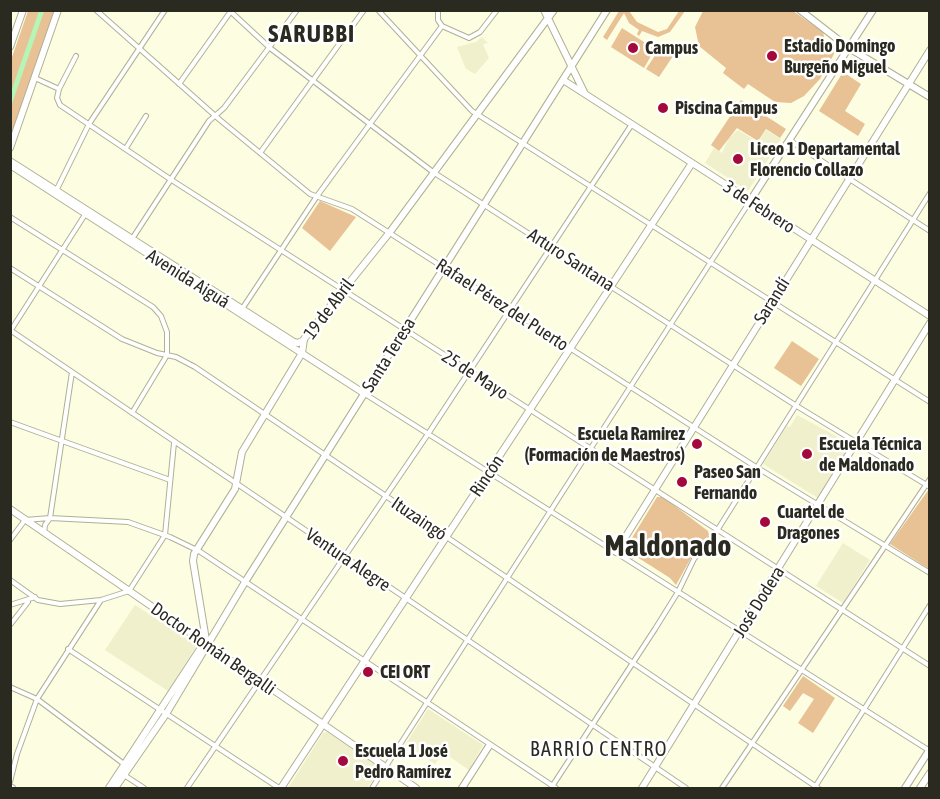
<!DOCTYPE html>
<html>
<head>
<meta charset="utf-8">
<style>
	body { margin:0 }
	#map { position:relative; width:940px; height:799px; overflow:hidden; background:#fcfde1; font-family:"Asap Condensed",sans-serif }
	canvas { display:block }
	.frame { position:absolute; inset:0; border:12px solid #2a2a20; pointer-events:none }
</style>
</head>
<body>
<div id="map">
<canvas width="940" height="799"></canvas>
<div class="frame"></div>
</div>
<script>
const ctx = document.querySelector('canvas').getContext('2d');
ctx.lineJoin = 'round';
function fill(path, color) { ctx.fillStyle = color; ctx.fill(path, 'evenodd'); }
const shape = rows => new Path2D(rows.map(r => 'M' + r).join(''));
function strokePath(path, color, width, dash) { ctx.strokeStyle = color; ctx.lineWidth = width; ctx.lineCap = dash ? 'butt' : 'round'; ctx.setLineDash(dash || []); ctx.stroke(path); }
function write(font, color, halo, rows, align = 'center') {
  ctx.font = font + ' "Asap Condensed",sans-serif'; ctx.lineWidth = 5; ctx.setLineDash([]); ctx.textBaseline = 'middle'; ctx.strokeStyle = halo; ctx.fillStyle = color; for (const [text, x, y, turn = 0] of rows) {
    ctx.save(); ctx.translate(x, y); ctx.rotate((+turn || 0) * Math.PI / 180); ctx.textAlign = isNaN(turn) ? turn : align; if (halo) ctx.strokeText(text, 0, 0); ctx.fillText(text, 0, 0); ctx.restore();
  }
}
fill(shape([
	[482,37,488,43,483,44,489,58,475,74,466,69,457,47,476,42],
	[738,130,758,142,766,130,781,139,748,191,705,163,714,148,722,153,729,138],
	[797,415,851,444,818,498,763,464,787,426,790,427],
	[843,543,870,560,843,603,816,586],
	[135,605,197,645,168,691,105,650],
	[428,709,483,745,469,770,443,752,435,764,405,745],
	[327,732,378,767,379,771,367,788,288,788,323,733]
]), '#f0f0cd');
fill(shape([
	[28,11,55,11,11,137,11,60],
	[619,11,629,11,637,22,658,32,667,29,679,11,685,11,670,32,658,37,642,31,639,36,637,34,639,30,629,23,624,13,607,40,603,37],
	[703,11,793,11,823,32,827,48,835,49,834,54,820,79,804,96,791,103,775,102,748,84,744,89,723,73,726,68,699,46,695,27],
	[622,28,655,49,644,68,611,47],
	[662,45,675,53,659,77,646,69],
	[843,72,861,84,845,111,865,124,858,136,819,111],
	[741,100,786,129,780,138,766,129,758,141,737,128,719,151,711,145],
	[320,201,356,217,330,251,302,228],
	[792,341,819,359,801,386,774,368],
	[929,489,930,489,929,569,890,544],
	[657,497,663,497,708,531,709,535,692,556,676,585,670,578,637,557,632,559,624,551],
	[803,676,835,698,813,733,798,723,814,699,803,693,790,711,783,706]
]), '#e8c195');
strokePath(shape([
	[10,102,42,10]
]), '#b5f5b6', 5);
const street = shape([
	[96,10,220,120,310,194,352,209,756,467,930,573],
	[229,10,270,48,433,172,795,405,930,487],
	[378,10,472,111,930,402],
	[438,10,438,20,442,26],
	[442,26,469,38,480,32,497,10],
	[35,78,59,89,57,98,60,105,170,179,930,666],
	[179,84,231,11],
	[59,89,76,56],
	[789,140,930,231],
	[126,148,146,116],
	[260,153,364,10],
	[56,191,89,124,165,10],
	[10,217,153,307,161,316,167,332,167,355,132,413],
	[132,239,209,121,224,108,297,10],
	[10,268,122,339,157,353,176,357,195,367,818,788],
	[242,309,317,196,442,26],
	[10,330,686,788],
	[11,330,86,213],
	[365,394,930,751],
	[10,422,170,480],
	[44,533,45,525,50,518,72,372],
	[10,540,25,520,50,518,128,522,170,537,199,551,556,788],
	[10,580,38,600,60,604,101,600,129,591,165,535,174,443],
	[10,605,35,597],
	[10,625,28,602],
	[68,649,279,788],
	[10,687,37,699,124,764],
	[124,775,144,788],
	[10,782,17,754,37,699,101,600],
	[815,787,930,605],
	[187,788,428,434,632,124],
	[372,788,750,201],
	[551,788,655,629,678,592,694,559,718,529,930,193],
	[722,788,930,479]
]);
const secondary = shape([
	[544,10,585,94,930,316],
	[800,10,849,48,930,97],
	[10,47,23,10],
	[563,80,585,94],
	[10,148,58,10],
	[10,161,294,342,298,343,304,340],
	[10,165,365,394],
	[750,201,873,10],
	[10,509,416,788],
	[616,552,930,50],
	[10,788,12,788],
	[109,788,206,640,193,561,194,554,235,489,242,452,302,353,304,339,390,232,554,10],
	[115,788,166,714,245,582,607,10],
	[281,788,692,163],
	[462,788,489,746],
	[642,788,930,323],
	[905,788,930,749],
	[920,788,930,773]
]);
strokePath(street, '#b0b096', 6);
strokePath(secondary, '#b0b096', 8);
strokePath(street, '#fff', 4);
strokePath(secondary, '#fff', 6);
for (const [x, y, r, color] of [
	[633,48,6,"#a4093b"],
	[772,56,6,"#a4093b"],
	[663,108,6,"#a4093b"],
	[738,159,6,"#a4093b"],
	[697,444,6,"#a4093b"],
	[807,454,6,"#a4093b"],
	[682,482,6,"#a4093b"],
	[765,522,6,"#a4093b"],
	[368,672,6,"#a4093b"],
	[343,761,6,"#a4093b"]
]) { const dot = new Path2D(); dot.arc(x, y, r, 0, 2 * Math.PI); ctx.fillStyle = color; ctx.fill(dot); strokePath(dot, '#fff', 2); }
write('bold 18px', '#2a2a20', '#fff', [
	["Estadio Domingo",784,46],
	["Burgeño Miguel",784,67],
	["Campus",645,48],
	["Piscina Campus",675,108],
	["Liceo 1 Departamental",750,149],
	["Florencio Collazo",750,170],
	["Escuela Ramirez",685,434,"right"],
	["(Formación de Maestros)",685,455,"right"],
	["Escuela Técnica",819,444],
	["de Maldonado",819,465],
	["Paseo San",694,472],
	["Fernando",694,493],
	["Cuartel de",777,512],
	["Dragones",777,533],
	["CEI ORT",380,672],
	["Escuela 1 José",355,751],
	["Pedro Ramírez",355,772]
], 'left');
write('18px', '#2a2a20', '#fff', [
	["3 de Febrero",759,207,33],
	["Arturo Santana",571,260,33],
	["Avenida Aiguá",188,279,32],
	["Sarandí",772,301,-58],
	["Rafael Pérez del Puerto",502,305,33],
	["19 de Abril",329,309,-53],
	["Santa Teresa",389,355,-58],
	["25 de Mayo",475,375,33],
	["Rincón",487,476,-56],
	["Ituzaingó",419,519,34],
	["Ventura Alegre",348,560,34],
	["José Dodera",759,602,-58],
	["Doctor Román Bergalli",213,649,35]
]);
ctx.letterSpacing = '1.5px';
write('20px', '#2a2a20', '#fff', [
	["BARRIO CENTRO",599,750]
]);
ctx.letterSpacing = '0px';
ctx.letterSpacing = '1.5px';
write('bold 24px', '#2a2a20', '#fff', [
	["SARUBBI",312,34]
]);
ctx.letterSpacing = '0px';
write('bold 30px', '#2a2a20', '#fff', [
	["Maldonado",668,547]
]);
</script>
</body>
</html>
